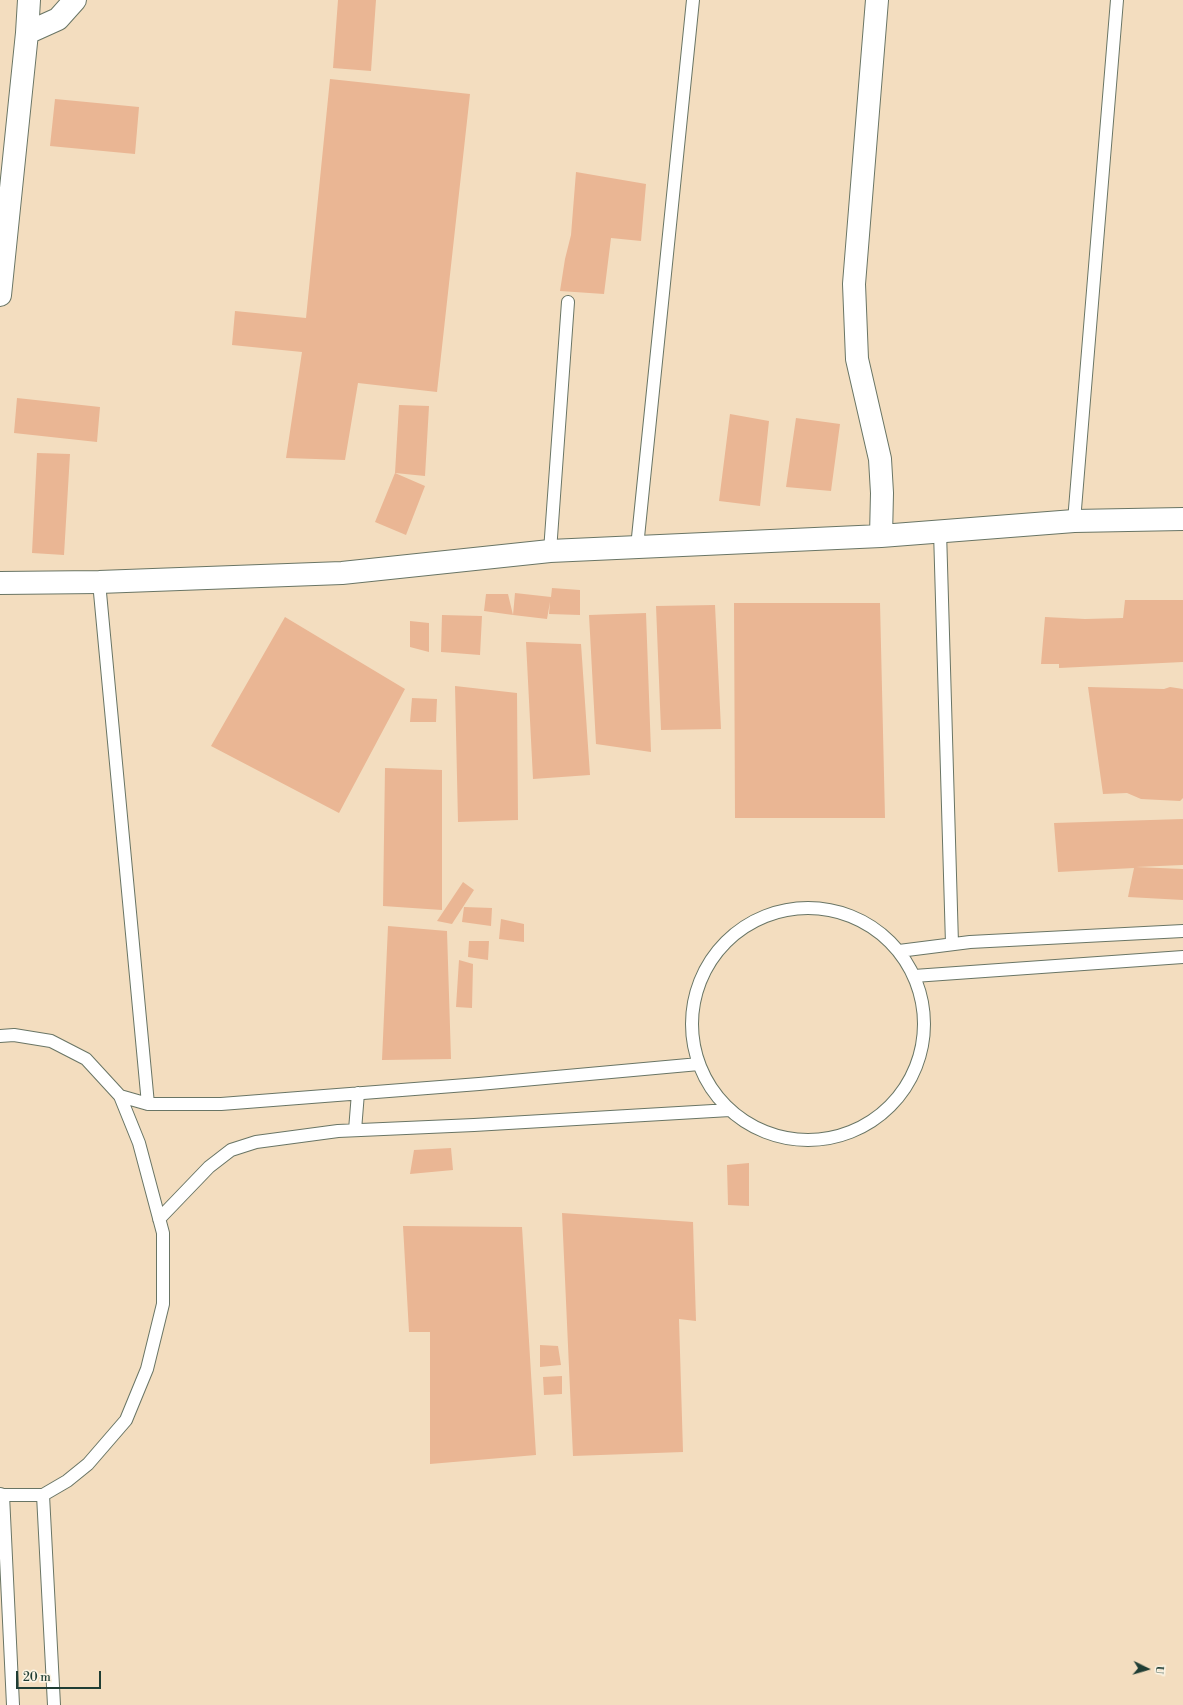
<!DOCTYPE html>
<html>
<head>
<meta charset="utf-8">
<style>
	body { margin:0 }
	#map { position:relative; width:1183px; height:1705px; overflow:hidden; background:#f3ddbf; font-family:"Libre Bodoni",serif }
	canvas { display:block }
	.north { position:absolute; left:1127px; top:1649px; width:40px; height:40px; -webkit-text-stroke:3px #fcf5e5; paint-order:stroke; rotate:95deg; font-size:11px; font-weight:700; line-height:16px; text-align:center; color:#1f3d34 }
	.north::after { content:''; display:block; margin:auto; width:14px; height:18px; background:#1f3d34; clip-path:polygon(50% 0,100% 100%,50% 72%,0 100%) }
	.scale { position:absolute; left:16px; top:1671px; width:85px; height:18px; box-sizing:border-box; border:2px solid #1f3d34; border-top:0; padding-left:5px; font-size:12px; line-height:14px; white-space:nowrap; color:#1f3d34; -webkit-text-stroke:3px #fcf5e5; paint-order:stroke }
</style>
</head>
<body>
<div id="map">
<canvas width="1183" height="1705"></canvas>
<div class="north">U</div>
<div class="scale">20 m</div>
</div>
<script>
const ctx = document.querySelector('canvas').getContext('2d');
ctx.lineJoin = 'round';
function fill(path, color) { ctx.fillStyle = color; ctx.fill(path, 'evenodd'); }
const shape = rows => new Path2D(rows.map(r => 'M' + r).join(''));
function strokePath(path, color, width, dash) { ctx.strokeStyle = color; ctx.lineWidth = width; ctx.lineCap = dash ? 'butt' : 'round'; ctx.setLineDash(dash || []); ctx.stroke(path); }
fill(shape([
	[338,0,376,0,371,71,333,68],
	[330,79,470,94,437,392,358,383,345,460,286,458,302,352,232,345,235,311,306,318],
	[55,99,139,107,135,154,50,146],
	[576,172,646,184,641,241,611,238,604,294,560,291,565,259,571,235],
	[17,398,100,407,97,442,14,433],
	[399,405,429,406,425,476,395,473],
	[730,414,769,421,760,506,719,501],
	[796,418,840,424,831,491,786,487],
	[37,453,70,454,64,555,32,553],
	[395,473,425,486,406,535,375,522],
	[552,588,580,590,580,615,549,614,550,602,547,619,513,615,515,593,551,597],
	[486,594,508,594,513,615,484,611],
	[1125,600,1183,600,1183,662,1059,668,1059,664,1041,664,1045,617,1085,619,1123,618],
	[734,603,880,603,885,818,735,818],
	[715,605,721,729,661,730,656,606],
	[646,613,651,752,596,744,589,615],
	[442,615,482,616,480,655,441,652],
	[285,617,405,689,339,813,211,746],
	[410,621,429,623,429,652,410,647],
	[526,642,581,644,590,775,533,779],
	[455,686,517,693,518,820,458,822],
	[1088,687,1164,689,1170,687,1183,689,1183,798,1180,801,1141,799,1127,793,1103,794],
	[412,698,437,699,436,722,410,722],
	[385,768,442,770,442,910,383,906],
	[1183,819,1183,865,1136,867,1183,869,1183,900,1128,897,1134,868,1058,872,1054,823],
	[463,882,474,890,452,924,437,921],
	[464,907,492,908,491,926,462,922],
	[501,919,524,924,524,942,499,939],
	[388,926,447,931,451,1059,382,1060],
	[469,941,489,941,488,960,468,957],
	[459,960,473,964,472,1008,456,1007],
	[451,1148,453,1170,410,1174,414,1150],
	[749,1163,749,1206,728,1205,727,1165],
	[562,1213,693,1222,696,1321,679,1319,683,1452,573,1456],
	[403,1226,522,1227,536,1455,430,1464,430,1332,409,1332],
	[540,1345,558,1346,561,1365,540,1367],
	[562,1376,562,1394,544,1395,543,1377]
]), '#eab694');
const service = shape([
	[1074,521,1117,0],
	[940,531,952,944],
	[637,547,693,0],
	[550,551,568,302],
	[99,582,148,1104],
	'692 1024a116 116 0 1 1 232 0a116 116 0 1 1-232 0Z',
	[899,951,970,942,1183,931],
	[914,976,1183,957],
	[0,1036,14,1035,51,1041,86,1059,120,1096,139,1143,163,1233,163,1304,147,1369,126,1420,88,1464,67,1481,43,1495,3,1495,0,1494],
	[120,1096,148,1104,221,1104,479,1084,699,1064],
	[355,1130,358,1093],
	[159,1219,209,1167,231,1150,256,1142,338,1131,474,1125,730,1110],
	[3,1495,13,1705],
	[43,1495,54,1705]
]);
const minor = shape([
	[877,0,854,284,857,359,880,459,882,493,881,536],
	[27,33,58,19,75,0],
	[0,295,27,33,29,0],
	[0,583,99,582,342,573,550,551,881,536,1074,521,1183,519]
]);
strokePath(service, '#697565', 14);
strokePath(minor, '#697565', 24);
strokePath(service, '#fff', 12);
strokePath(minor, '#fff', 22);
</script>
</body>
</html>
